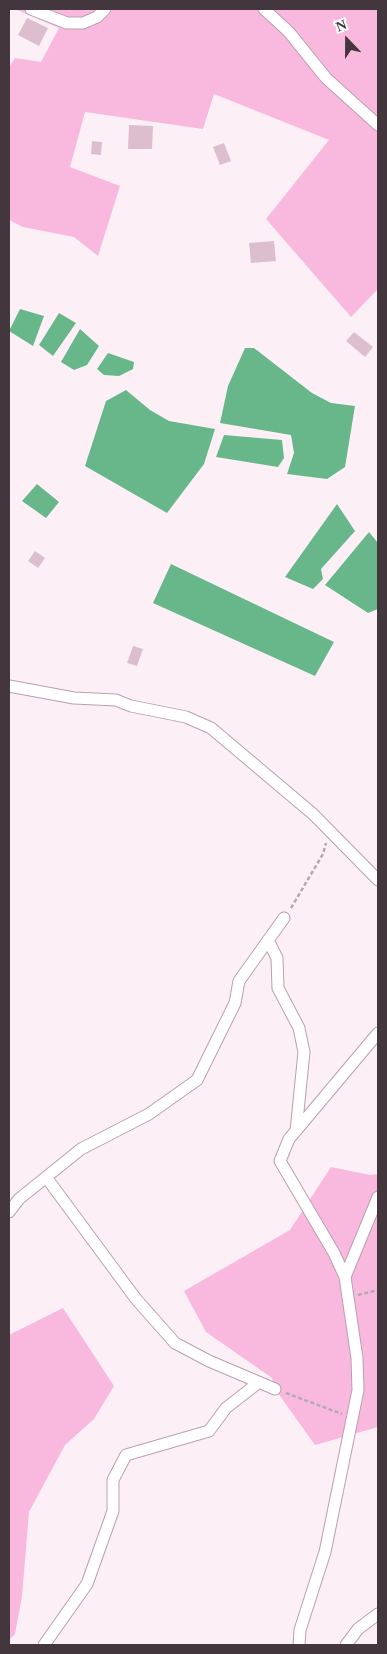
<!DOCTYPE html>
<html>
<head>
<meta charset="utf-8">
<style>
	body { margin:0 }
	#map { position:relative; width:387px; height:1654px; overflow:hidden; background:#fcf0f6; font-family:"Times New Roman",serif }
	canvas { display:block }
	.frame { position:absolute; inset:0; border:10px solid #43373d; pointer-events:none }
	.north { position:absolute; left:322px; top:15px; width:50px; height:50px; -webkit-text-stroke:4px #fff; paint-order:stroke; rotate:338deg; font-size:14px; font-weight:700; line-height:20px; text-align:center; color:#43373d }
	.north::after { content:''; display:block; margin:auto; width:18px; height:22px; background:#43373d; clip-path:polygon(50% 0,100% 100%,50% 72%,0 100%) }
</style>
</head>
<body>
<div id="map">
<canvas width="387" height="1654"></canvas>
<div class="frame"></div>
<div class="north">N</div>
</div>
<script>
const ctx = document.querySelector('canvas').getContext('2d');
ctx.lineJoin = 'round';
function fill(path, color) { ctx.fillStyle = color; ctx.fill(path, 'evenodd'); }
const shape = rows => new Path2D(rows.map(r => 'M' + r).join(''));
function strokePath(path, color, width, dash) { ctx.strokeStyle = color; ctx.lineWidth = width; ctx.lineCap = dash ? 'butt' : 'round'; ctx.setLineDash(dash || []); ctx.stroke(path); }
fill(shape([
	[15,9,378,9,378,289,351,317,266,219,329,140,214,94,203,129,85,112,70,167,120,186,98,256,74,237,23,227,9,220,9,67,15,58,41,62,59,28],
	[331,1167,370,1175,378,1174,378,1427,315,1445,275,1389,272,1378,206,1332,184,1291,290,1230],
	[63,1308,114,1386,94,1419,65,1445,29,1512,22,1597,15,1634,9,1640,9,1335]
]), '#f9b8dd');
fill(shape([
	[20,309,44,316,33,346,9,331],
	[59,313,76,323,53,356,39,345],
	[80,329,99,346,87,365,74,370,61,362],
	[245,348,254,348,312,393,331,403,355,406,345,467,327,479,287,474,294,453,291,435,220,423,228,386],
	[108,353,134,362,133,369,119,376,104,375,97,369],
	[126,390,150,410,169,421,215,429,204,464,167,513,85,466,106,401],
	[224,435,282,440,284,458,278,467,216,457],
	[37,484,59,502,46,518,22,501],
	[337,504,355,531,321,569,323,579,313,589,285,577],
	[369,532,378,543,378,609,368,613,325,585],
	[171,564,334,642,315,676,153,603]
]), '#68b78b');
fill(shape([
	[27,18,48,28,39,46,18,35],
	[129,125,153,126,152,149,128,149],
	[92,141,102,142,101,155,91,154],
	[224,143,231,161,220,165,213,147],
	[274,241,276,261,251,263,249,243],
	[354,332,373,347,365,357,346,341],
	[35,551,45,558,38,568,28,561],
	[133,646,143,649,137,666,127,663]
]), '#dcbece');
const minor = shape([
	[31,9,67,23,83,23,97,17,105,9],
	[264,9,289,32,326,78,378,125],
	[9,686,74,698,116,700,131,706,186,717,211,728,313,814,378,880],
	[268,940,277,958,278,988,299,1028,304,1052,296,1131],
	[46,1177,136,1299,175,1343,209,1361,275,1389],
	[9,1212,19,1199,81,1149,149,1114,197,1080,235,1003,239,981,284,918],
	[345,1277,378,1197],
	[44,1645,87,1584,113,1511,113,1480,126,1455,209,1431,226,1408,258,1383],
	[299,1645,300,1630,325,1552,358,1390,357,1358,345,1277,334,1253,280,1161,289,1139,378,1033],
	[346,1645,358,1629,378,1614]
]);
strokePath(minor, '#bb9fae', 13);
strokePath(shape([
	[291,908,323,854,326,843],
	[358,1295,378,1290],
	[286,1393,342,1414]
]), '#b5a9af', 2.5, [4, 2.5]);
strokePath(minor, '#fff', 11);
</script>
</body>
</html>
